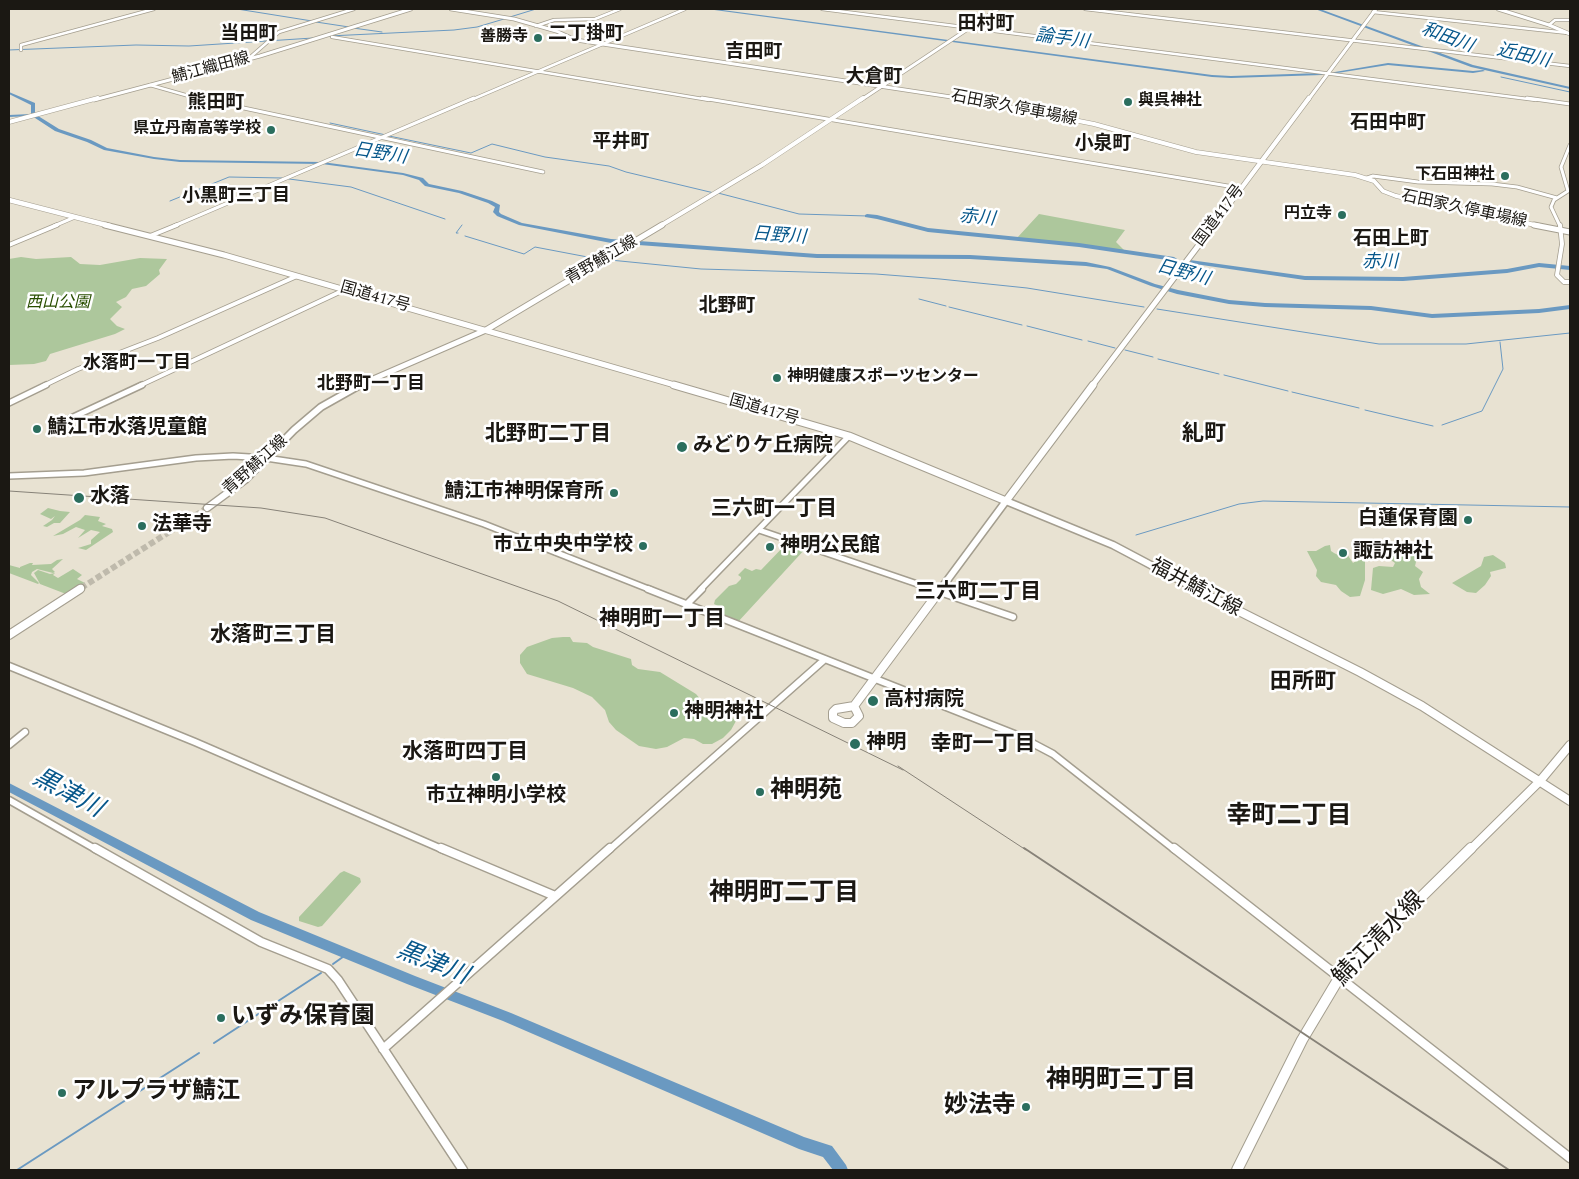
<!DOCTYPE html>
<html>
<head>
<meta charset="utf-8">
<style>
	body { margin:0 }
	#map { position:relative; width:1579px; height:1179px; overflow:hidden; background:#e8e2d2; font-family:Spectral,serif }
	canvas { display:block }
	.frame { position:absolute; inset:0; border:10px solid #1b1813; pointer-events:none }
</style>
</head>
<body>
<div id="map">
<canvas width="1579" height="1179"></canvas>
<div class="frame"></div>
</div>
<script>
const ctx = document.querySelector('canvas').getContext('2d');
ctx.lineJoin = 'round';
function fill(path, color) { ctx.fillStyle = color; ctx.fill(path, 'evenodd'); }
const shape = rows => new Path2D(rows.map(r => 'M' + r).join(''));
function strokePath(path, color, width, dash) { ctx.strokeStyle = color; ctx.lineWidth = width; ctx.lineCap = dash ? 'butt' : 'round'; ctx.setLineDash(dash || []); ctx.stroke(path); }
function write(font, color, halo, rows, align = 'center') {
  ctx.font = font + ' Spectral,"Noto Sans JP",serif'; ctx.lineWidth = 5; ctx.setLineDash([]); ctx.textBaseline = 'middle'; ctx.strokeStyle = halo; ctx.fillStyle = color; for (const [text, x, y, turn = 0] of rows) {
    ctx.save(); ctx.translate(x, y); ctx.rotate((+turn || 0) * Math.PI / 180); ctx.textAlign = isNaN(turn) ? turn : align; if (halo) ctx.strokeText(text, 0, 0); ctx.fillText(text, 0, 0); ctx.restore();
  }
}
fill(shape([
	[1039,214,1125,230,1116,242,1125,251,1081,244,1017,238],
	[21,257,36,259,71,257,80,264,100,265,140,258,167,259,159,270,160,274,146,286,132,289,126,297,116,302,122,307,110,319,117,326,125,329,115,334,50,354,46,361,34,364,9,365,9,259],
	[48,508,60,511,70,512,60,523,54,523,47,527,43,526,52,520,55,516,51,519,40,514],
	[85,515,100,517,98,521,106,524,102,526,112,529,113,532,86,550,78,548,91,544,91,540,100,532,91,530,78,538,85,530,76,527,63,534,53,536,80,520],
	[787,543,806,548,737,623,716,615,722,608,714,604,715,600,729,586,736,584,741,579,741,577,738,575,745,568,752,571,756,569,761,570],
	[1330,545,1331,551,1334,553,1342,557,1344,554,1347,554,1353,563,1361,557,1365,558,1365,580,1360,596,1350,597,1341,591,1336,585,1321,582,1316,576,1317,570,1307,551,1316,551,1325,546],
	[1392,546,1415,547,1419,550,1415,566,1423,572,1419,579,1421,587,1430,594,1414,595,1401,589,1383,594,1371,590,1373,568,1379,566,1393,567,1395,563,1384,555,1383,552,1387,547],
	[1493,555,1505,563,1506,568,1490,572,1491,576,1485,585,1476,593,1467,592,1452,583,1481,566,1484,557],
	[63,559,52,569,55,572,53,573,37,569,32,572,31,575,39,583,38,584,9,573,9,565,20,568,20,567,30,563,33,563,32,565,51,564,57,560],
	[73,569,82,575,77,579,85,583,66,594,40,584,34,573,38,570,50,574,55,573,53,575,58,578],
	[563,637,570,637,573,642,587,643,593,647,631,659,632,665,638,669,660,672,696,694,707,707,717,707,728,714,736,721,731,730,723,738,712,744,703,744,694,739,684,738,667,747,656,749,639,746,616,730,609,722,605,710,592,697,573,688,527,674,520,663,520,655,527,647,552,638],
	[344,871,360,878,361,882,322,926,318,927,299,921,299,917,340,873]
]), '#adc79c');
strokePath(shape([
	[237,9,312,21],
	[510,17,536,9],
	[316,22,349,27],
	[353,28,382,32],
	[329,36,454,30,477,27,504,19],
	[9,50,136,45,189,46,313,38],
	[1501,77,1570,92],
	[330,123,386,135],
	[389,136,471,153,492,144,545,157,609,166,626,172,714,193],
	[289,179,351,187,445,219],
	[718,193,799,214,867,216],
	[170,201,229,177,282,178],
	[458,233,456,233,462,225],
	[465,236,524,254,535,247,598,259],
	[610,260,701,269,876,274,940,279,1027,288,1144,307],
	[919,299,946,306],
	[949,307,1022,325],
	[1157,309,1379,344,1466,344,1570,333],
	[1027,326,1082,340],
	[1088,341,1115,348],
	[1125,350,1153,357],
	[1158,359,1219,374],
	[1224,375,1288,391],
	[1292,392,1359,408],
	[1365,410,1433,426],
	[1442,425,1482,411,1503,369,1500,342],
	[1136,535,1239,504,1263,501,1570,507]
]), '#6a99c1', 1);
strokePath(shape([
	[333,964,347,954],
	[214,1043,321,973],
	[17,1170,199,1053]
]), '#6a99c1', 2);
fill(shape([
	[707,9,715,9,1212,75,1231,76,1322,73,1324,74,1322,75,1231,78,1212,77,707,9],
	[1315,9,1320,9,1473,65,1570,87,1570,89,1471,67,1315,9],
	[1388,63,1473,71,1483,70,1485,71,1473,73,1388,65,1331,74,1329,73,1388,63],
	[9,92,35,103,35,114,59,129,91,140,107,148,154,157,180,160,322,162,403,173,423,178,429,184,462,191,492,201,500,205,499,212,501,214,522,223,611,239,817,254,970,255,1086,262,1110,267,1155,284,1178,290,1229,300,1265,303,1371,306,1432,314,1539,309,1570,305,1570,309,1539,313,1432,318,1371,310,1265,307,1229,304,1177,294,1151,286,1107,269,1086,266,970,259,817,258,611,243,519,225,497,216,493,212,495,207,488,203,459,193,425,186,419,180,403,175,322,164,180,162,154,159,104,150,87,142,55,131,32,116,9,117,9,115,31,114,31,105,9,94,9,92],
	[867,214,877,215,928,228,1079,243,1174,257,1177,259,1174,261,1079,247,928,232,877,219,865,217,865,215,867,214],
	[1190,260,1305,276,1403,277,1507,269,1539,263,1570,266,1570,270,1539,267,1507,273,1403,281,1305,280,1188,263,1188,261,1190,260],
	[9,783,259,912,415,976,511,1013,804,1137,832,1146,846,1165,848,1170,833,1170,823,1157,799,1149,503,1021,407,984,251,920,9,792,9,783]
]), '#6a99c1');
strokePath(shape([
	[81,588,207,508]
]), '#bfbaac', 6, [6, 3]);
const tertiaryFar5 = shape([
	[822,9,1536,100],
	[1085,9,1570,66],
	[1373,12,1568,33],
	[1549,25,1555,20,1570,20],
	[536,26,554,20,595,19,620,9],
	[332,37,709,100],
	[21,50,21,45,154,9],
	[247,60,279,32,354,9],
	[150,85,203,100],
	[471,100,685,9]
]);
const tertiaryFar4 = shape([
	[197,98,543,172],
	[702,98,1240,188],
	[1527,98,1570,104],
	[1367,178,1373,176,1418,182,1492,184,1517,187,1557,198],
	[54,226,75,217],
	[174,226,474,98],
	[1560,226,1551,207,1554,200,1568,191,1561,167,1570,145]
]);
const tertiaryFar3 = shape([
	[1560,225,1562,244,1557,275,1564,282,1570,282],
	[150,236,177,225],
	[9,245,57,225],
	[43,386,78,369,158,338,297,276],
	[139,386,344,290]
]);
const tertiaryFar2 = shape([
	[9,403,46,385],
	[54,426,142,385],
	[9,476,84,473,196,458,233,456,266,458,306,464,484,524,651,590],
	[759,530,935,590],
	[700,590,849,436]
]);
const tertiaryFar1 = shape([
	[648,589,1017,735,1053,754,1175,850],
	[931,589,1013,617],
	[686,605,702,589],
	[9,666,195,742,444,850],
	[9,745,25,732],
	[9,800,97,850],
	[609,850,824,660]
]);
const tertiary = shape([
	[95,848,261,942,328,969,338,980,463,1170],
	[441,848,555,896],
	[1174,848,1570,1158],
	[383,1049,610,848]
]);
const secondaryFar5 = shape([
	[451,9,514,19,556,31,576,40,971,100],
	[94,100,260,56,411,9],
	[861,100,998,9]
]);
const secondaryFar4 = shape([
	[963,98,1094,124,1196,152,1355,175,1374,181,1383,191,1396,196,1540,226],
	[9,122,98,98],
	[660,226,762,165,863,98]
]);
const secondaryFar3 = shape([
	[1534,225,1570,232],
	[357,386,486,330,662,225]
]);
const secondaryFar2 = shape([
	[207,508,245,480,294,430,321,407,360,385],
	[78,590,81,588],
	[940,590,1006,501,1113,545,1198,590]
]);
const secondaryFar1 = shape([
	[1195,589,1360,672,1422,706,1570,801],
	[9,635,80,589],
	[854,706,859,716,852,723,844,723,833,718,833,712,836,709,854,706],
	[854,706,941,589],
	[1470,850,1540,781,1570,745]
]);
const secondary = shape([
	[1237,1170,1302,1040,1339,978,1471,848]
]);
const primary = shape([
	[1498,9,1549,25,1570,34]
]);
const trunkFar3 = shape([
	[1308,100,1376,9]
]);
const trunkFar2 = shape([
	[9,200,110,226],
	[1213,226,1309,98]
]);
const trunkFar1 = shape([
	[105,225,224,255,678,386],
	[1092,386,1214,225]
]);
const trunk = shape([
	[674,385,849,436,1006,501,1093,385]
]);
strokePath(tertiaryFar5, '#a49e8f', 4);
strokePath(tertiaryFar4, '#a49e8f', 4.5);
strokePath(tertiaryFar3, '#a49e8f', 5.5);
strokePath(tertiaryFar2, '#a49e8f', 8);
strokePath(tertiaryFar1, '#a49e8f', 9);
strokePath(tertiary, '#a49e8f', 11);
strokePath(secondaryFar5, '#a49e8f', 4.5);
strokePath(secondaryFar4, '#a49e8f', 5);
strokePath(secondaryFar3, '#a49e8f', 7);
strokePath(secondaryFar2, '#a49e8f', 9);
strokePath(secondaryFar1, '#a49e8f', 10);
strokePath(secondary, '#a49e8f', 12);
strokePath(primary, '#a49e8f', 4.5);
strokePath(trunkFar3, '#a49e8f', 4.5);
strokePath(trunkFar2, '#a49e8f', 5.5);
strokePath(trunkFar1, '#a49e8f', 7);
strokePath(trunk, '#a49e8f', 9);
strokePath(tertiaryFar5, '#fff', 2.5);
strokePath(tertiaryFar4, '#fff', 3);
strokePath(tertiaryFar3, '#fff', 4);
strokePath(tertiaryFar2, '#fff', 5);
strokePath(tertiaryFar1, '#fff', 6);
strokePath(tertiary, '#fff', 8);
strokePath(secondaryFar5, '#fff', 3);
strokePath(secondaryFar4, '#fff', 4);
strokePath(secondaryFar3, '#fff', 5);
strokePath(secondaryFar2, '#fff', 6);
strokePath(secondaryFar1, '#fff', 8);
strokePath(secondary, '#fff', 10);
strokePath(primary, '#fff', 3);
strokePath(trunkFar3, '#fff', 3);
strokePath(trunkFar2, '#fff', 4.5);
strokePath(trunkFar1, '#fff', 5);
strokePath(trunk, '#fff', 7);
strokePath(shape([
	[9,491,261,508,325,518,558,601,903,770],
	[898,766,1026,850]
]), '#878278', 1);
strokePath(shape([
	[1024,848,1509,1170]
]), '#878278', 2);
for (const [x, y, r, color] of [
	[538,38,5,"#2b6e5e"],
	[1128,102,5,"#2b6e5e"],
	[271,130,5,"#2b6e5e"],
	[1505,176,5,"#2b6e5e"],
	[1342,215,5,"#2b6e5e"],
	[777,378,5,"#2b6e5e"],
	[37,429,5,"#2b6e5e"],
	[682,447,6,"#2b6e5e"],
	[614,493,5,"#2b6e5e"],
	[79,498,6,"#2b6e5e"],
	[1468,520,5,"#2b6e5e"],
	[142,526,5,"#2b6e5e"],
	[643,546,5,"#2b6e5e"],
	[770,547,5,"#2b6e5e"],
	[1343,553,5,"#2b6e5e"],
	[873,701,6,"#2b6e5e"],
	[674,713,5,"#2b6e5e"],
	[855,744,6,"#2b6e5e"],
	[496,777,5,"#2b6e5e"],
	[760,792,5,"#2b6e5e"],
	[221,1018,5,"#2b6e5e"],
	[62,1093,5,"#2b6e5e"],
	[1026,1107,5,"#2b6e5e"]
]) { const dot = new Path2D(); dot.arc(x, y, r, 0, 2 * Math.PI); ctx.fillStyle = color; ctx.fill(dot); strokePath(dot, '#fff', 2); }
write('bold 16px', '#1b1813', '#fff', [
	["善勝寺",528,38],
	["與呉神社",1138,102,"left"],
	["県立丹南高等学校",261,130],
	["下石田神社",1495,176],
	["円立寺",1332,215],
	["神明健康スポーツセンター",787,378,"left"]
], 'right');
write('16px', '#1b1813', '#fff', [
	["鯖江織田線",211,69,-15],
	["石田家久停車場線",1014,109,11],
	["石田家久停車場線",1464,210,12],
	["国道417号",1220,216,-53],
	["青野鯖江線",602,261,-30],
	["国道417号",375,298,16],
	["国道417号",764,411,16],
	["青野鯖江線",256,466,-42]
]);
write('italic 16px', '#294e00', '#fff', [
	["西山公園",58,304]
]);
write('italic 18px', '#08588b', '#fff', [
	["和田川",1447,39,20],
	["論手川",1062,40,8],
	["近田川",1523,57,13],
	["日野川",380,155,9],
	["赤川",977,219,6],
	["日野川",779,237,4],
	["赤川",1380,263],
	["日野川",1183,274,15]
]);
write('bold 18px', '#1b1813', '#fff', [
	["小黒町三丁目",236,197],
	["水落町一丁目",137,364],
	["北野町一丁目",371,385]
]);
write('bold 19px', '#1b1813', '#fff', [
	["田村町",986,25],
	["当田町",249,35],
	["二丁掛町",586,35],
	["吉田町",754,53],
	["大倉町",874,78],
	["熊田町",216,104],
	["石田中町",1388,124],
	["平井町",621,143],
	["小泉町",1103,145],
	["石田上町",1391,240],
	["北野町",727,307]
]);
write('bold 20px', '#1b1813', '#fff', [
	["鯖江市水落児童館",47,429],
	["みどりケ丘病院",693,447],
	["鯖江市神明保育所",604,493,"right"],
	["水落",90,498],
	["白蓮保育園",1458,520,"right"],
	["法華寺",152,526],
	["市立中央中学校",633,546,"right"],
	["神明公民館",780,547],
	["諏訪神社",1353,553],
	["高村病院",884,701],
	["神明神社",684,713],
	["神明",866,744],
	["市立神明小学校",496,797,"center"]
], 'left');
write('20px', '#1b1813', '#fff', [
	["福井鯖江線",1195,589,28]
]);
write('bold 21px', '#1b1813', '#fff', [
	["北野町二丁目",548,436],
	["三六町一丁目",774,511],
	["三六町二丁目",978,594],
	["神明町一丁目",662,621],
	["水落町三丁目",273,637],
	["幸町一丁目",983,746],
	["水落町四丁目",465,754]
]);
write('bold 22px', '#1b1813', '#fff', [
	["糺町",1204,436],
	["田所町",1303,684]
]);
write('bold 24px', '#1b1813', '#fff', [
	["神明苑",770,792],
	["いずみ保育園",231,1018],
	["アルプラザ鯖江",72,1093],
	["妙法寺",1016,1107,"right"]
], 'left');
write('24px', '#1b1813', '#fff', [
	["鯖江清水線",1380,940,-46]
]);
write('italic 25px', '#08588b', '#fff', [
	["黒津川",67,795,28],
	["黒津川",432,965,22]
]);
write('bold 25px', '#1b1813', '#fff', [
	["幸町二丁目",1289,818],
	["神明町二丁目",784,895],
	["神明町三丁目",1121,1082]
]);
</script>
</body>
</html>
